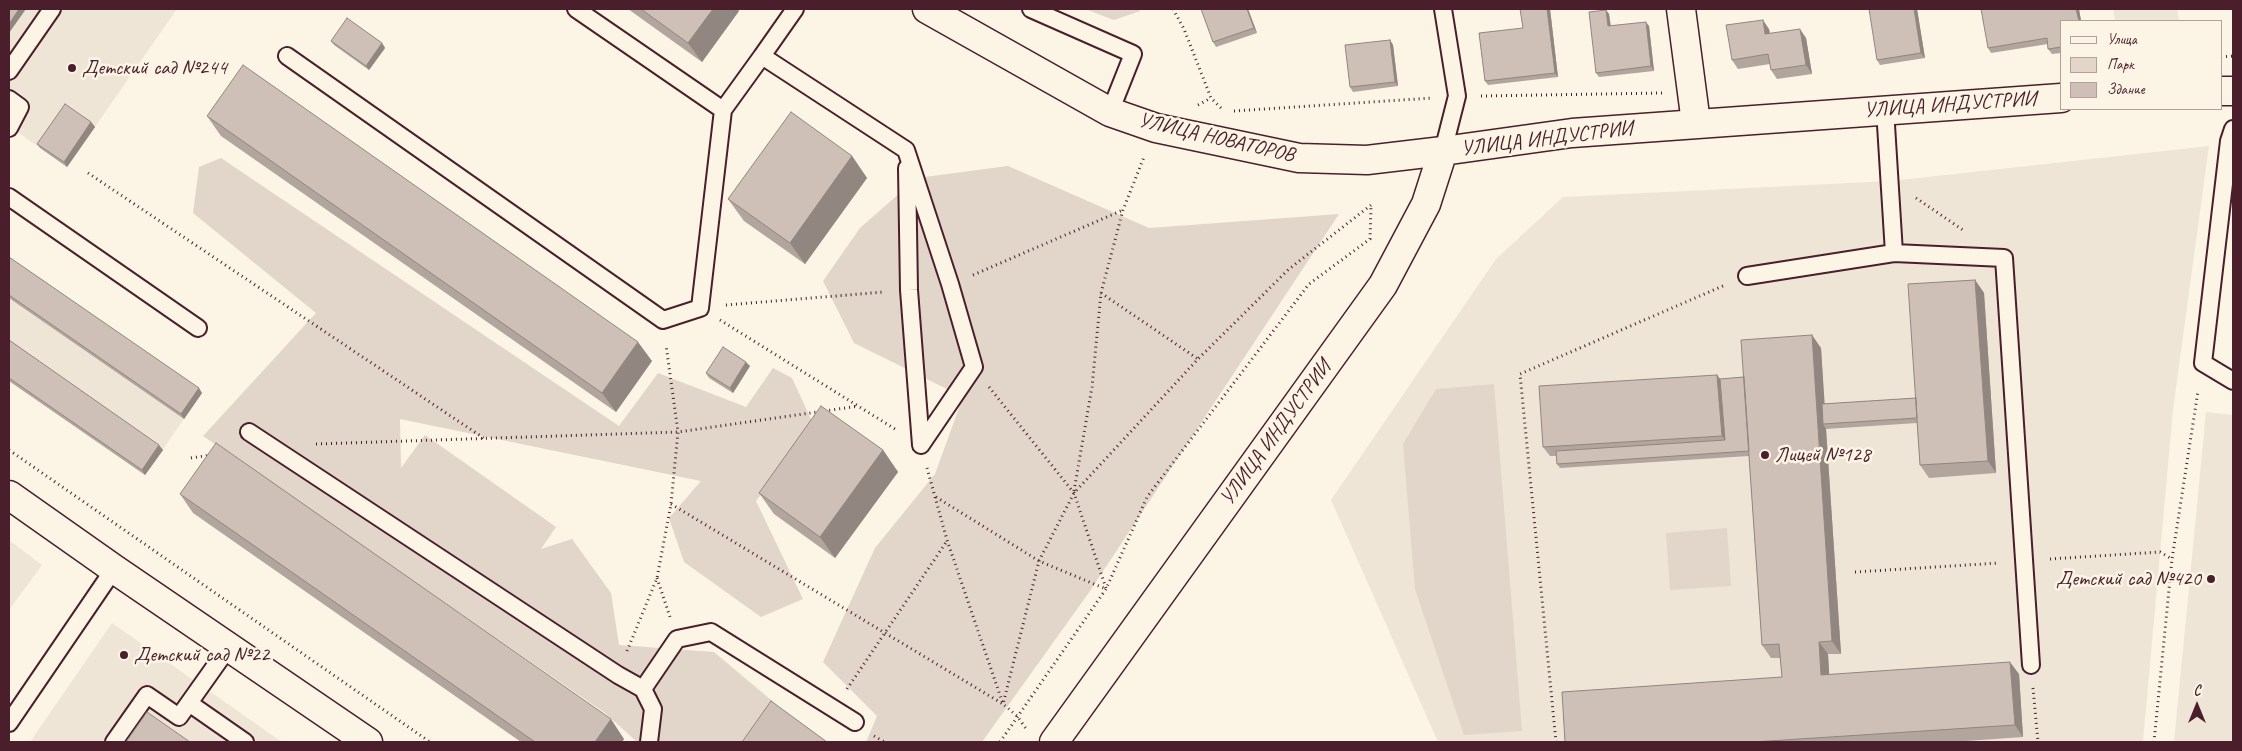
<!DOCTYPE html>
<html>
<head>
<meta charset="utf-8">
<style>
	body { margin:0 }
	#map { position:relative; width:2242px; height:751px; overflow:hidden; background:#fcf5e5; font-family:Caveat,sans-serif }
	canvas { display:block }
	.frame { position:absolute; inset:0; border:10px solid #4a1f2b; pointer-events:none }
	.legend { position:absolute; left:2060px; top:20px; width:162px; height:90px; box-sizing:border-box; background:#fcf5e5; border:1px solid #b59f9b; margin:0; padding:6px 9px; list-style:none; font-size:15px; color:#4a1f2b }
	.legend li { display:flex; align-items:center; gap:10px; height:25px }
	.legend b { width:25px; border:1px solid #b59f9b }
	.north { position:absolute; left:2172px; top:681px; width:50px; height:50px; -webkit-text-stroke:4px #fcf5e5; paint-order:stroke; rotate:0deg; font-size:14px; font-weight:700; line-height:20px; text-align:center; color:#4a1f2b }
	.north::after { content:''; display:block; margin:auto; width:18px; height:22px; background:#4a1f2b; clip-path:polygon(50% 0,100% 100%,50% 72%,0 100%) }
</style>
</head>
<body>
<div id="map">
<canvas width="2242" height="751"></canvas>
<div class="frame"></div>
<ul class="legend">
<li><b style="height:6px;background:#fcf5e5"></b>Улица</li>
<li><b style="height:14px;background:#e2d5ca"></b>Парк</li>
<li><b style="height:14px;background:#cfc0b7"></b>Здание</li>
</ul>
<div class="north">С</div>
</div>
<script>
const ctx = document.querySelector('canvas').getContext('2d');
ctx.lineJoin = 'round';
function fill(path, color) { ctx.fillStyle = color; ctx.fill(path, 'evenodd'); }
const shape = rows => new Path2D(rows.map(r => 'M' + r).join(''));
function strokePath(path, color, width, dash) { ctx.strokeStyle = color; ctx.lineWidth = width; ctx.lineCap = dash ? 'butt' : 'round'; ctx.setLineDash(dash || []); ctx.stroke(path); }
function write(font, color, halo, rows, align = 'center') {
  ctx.font = font + ' Caveat,sans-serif'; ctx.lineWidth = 5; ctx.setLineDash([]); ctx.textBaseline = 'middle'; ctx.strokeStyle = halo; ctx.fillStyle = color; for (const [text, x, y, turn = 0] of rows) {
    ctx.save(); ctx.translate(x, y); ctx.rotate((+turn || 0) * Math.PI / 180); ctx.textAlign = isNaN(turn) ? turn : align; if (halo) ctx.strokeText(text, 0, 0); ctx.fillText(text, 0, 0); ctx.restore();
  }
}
fill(shape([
	[9,9,177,9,67,167,9,126],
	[2113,9,2177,9,2179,21,2115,21],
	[2209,146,2173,410,2143,742,1438,742,1331,500,1496,259,1563,197,1891,181],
	[9,259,202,393,145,475,9,381],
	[2206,412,2233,415,2233,742,2174,742],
	[9,540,42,565,9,610],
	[112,623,282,742,30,742]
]), '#eee5d7');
fill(shape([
	[1085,9,1139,9,1140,11,1114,20],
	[221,158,619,426,658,373,746,407,773,368,792,378,815,428,756,501,803,599,761,617,684,562,669,518,701,481,400,419,401,468,425,435,556,527,541,549,572,539,611,593,619,645,714,652,777,705,750,742,637,742,605,713,203,436,316,313,193,213,199,167],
	[1008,166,1149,228,1339,214,1090,591,982,742,866,742,877,716,823,662,875,548,935,474,963,397,854,343,823,281,860,228,917,178],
	[1494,384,1522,731,1464,735,1415,589,1403,444,1436,389],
	[1727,528,1731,586,1670,590,1666,533]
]), '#e2d5ca');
const lane = shape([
	[576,9,723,110,762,56],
	[795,9,762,56,906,150,950,284,974,367,921,445],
	[1031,9,1133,54,1110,112],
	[287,56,663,320,700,308,723,110],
	[9,71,52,9],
	[9,99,20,107,9,128],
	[2233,129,2229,141,2203,363,2233,381],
	[1443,151,1457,96,1443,9],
	[907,168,909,290,921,445],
	[9,197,198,328],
	[1894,253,2004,258,2031,665],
	[1747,276,1894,253,1885,109],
	[249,432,618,675,643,689,653,709,649,742],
	[643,689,677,639,711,632,855,722],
	[189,703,245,742],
	[9,723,114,569],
	[114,742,147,695,179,717,228,648]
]);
const street = shape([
	[927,9,1110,112,1156,128,1299,158,1367,160,1443,151],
	[1681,9,1696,123],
	[9,495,114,569,368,742]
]);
const secondary = shape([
	[2221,91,2233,91],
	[1054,742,1383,285,1426,204,1443,151,1572,133,2061,98]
]);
strokePath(lane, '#4a1f2b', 20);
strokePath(street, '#4a1f2b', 31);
strokePath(secondary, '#4a1f2b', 31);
strokePath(shape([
	[1173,9,1184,29,1211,98,1221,108],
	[2221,57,2233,56],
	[1481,96,1662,93],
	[1198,105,1211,98],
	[1234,111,1432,98],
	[88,173,485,439],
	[1916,198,1963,230],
	[973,275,1123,210],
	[1101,293,1198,359],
	[726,305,884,292],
	[720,320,895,429],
	[989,387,1074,493,1106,588],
	[316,444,678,432,859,406],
	[9,450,430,742],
	[191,458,211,455],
	[927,468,947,540,1003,704,1017,716,1027,730],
	[1074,491,1092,387,1101,293,1123,210,1144,157],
	[936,497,1039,561,1106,589],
	[671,504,1003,704,1039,561,1074,493,1198,359,1289,269,1371,205],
	[2050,559,2160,552,2172,559],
	[1855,572,1999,563],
	[657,578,670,617],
	[627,651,657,578,671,504,678,432,666,345],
	[2033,688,2038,742],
	[847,689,947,541],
	[874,736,884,742],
	[1000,742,1106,589,1147,497,1309,284,1370,239,1371,206],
	[1556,742,1520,374,1725,285],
	[2154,742,2172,559,2198,391]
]), '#4a1f2b', 3, [1, 4]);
strokePath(lane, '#fcf5e5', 16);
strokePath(street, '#fcf5e5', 28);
strokePath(secondary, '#fcf5e5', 28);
fill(shape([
	[628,9,737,9,739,11,702,62],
	[1201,9,1248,9,1257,33,1216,47,1213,42],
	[1520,9,1550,9,1558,77,1488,85,1485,81,1523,28],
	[1917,9,1925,58,1880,65,1877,60],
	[2079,9,2081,21,2061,21,2061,53,2052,54,2048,49,2048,44,1991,53,1988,48],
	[1606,10,1609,14,1611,26,1649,26,1654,71,1599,77,1596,73],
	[1769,29,1770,33,1806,38,1812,74,1777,79,1771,70,1770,64,1738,69,1732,60],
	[1390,40,1393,45,1398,86,1353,92,1350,87],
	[331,41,382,43,385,48,369,70,334,45],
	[207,116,652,361,616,412,221,136],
	[91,122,95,127,67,167,40,148,37,144],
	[852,156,867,178,805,264,744,221,728,199],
	[9,257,202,393,184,419,9,298],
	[1975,280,1984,293,1996,473,1929,478,1920,465,1917,423,1826,429,1841,654,1828,654,1829,674,2019,674,2023,737,1952,742,1565,742,1782,677,1780,658,1771,658,1762,645,1749,456,1560,468,1557,464,1556,456,1550,456,1543,447,1717,375,1720,379,1744,377,1821,348,1824,404,1916,398],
	[9,340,163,450,145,475,9,381],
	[750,366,733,393,709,378,706,373],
	[883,450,898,472,835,558,774,514,759,493],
	[180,494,624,739,622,742,521,742,193,513]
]), '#b2a59d');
fill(shape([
	[19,9,26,9,9,33,9,24],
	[713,9,737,9,739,11,702,62,688,43],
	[1247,9,1248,9,1257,33,1254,28],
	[1547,9,1550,9,1558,77,1555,73],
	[1914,9,1917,9,1925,58,1921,53],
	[2076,9,2079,9,2081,21,2079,21],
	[1606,10,1609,14,1611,31,1608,26],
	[1763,20,1769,29,1771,43,1765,34],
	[1646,22,1649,26,1654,71,1651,66],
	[1800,29,1806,38,1812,74,1806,65],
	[1390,40,1393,45,1398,86,1395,82],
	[382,43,385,48,369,70,366,66],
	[91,122,95,127,67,167,64,162],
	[852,156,867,178,805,264,790,243],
	[1975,280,1984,293,1996,473,1988,461],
	[1812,335,1821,348,1826,424,1823,424,1826,429,1841,654,1832,641],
	[638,342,652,361,616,412,602,393],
	[746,362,750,366,733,393,730,388],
	[1717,375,1724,384,1728,445,1722,436],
	[199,388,202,393,184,419,181,414],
	[159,445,163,450,145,475,142,470],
	[883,450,898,472,835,558,820,537],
	[1819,642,1828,654,1830,688,1821,675],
	[2010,662,2019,674,2023,737,2015,725],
	[611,719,624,739,622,742,595,742]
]), '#918680');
const building = shape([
	[9,9,19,9,9,24,9,9],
	[641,9,713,9,688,43,641,9],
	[1201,9,1247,9,1254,28,1213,42,1201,9],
	[1520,9,1547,9,1555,73,1485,81,1479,33,1523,28,1520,9],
	[1869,9,1914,9,1921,53,1877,60,1869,9],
	[1981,9,2076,9,2079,21,2061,21,2061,47,2048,49,2047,38,1988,48,1981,9],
	[1606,10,1608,26,1646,22,1651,66,1596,73,1589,12,1606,10],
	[347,18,382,43,366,66,331,41,347,18],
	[1763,20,1765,34,1800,29,1806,65,1771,70,1768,54,1732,60,1726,25,1763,20],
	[1390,40,1395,82,1350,87,1345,45,1390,40],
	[243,65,638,342,602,393,207,116,243,65],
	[65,104,91,122,64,162,37,144,65,104],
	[791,112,852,156,790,243,728,199,791,112],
	[9,257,199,388,181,414,9,295,9,257],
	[1975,280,1988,461,1920,465,1908,284,1975,280],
	[1812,335,1832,641,1819,642,1821,675,2010,662,2015,725,1753,742,1565,742,1562,692,1782,677,1779,644,1762,645,1741,340,1812,335],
	[9,340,159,445,142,470,9,378,9,340],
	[723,347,746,362,730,388,706,373,723,347],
	[1717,375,1722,436,1543,447,1539,386,1717,375],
	[1744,377,1749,451,1557,464,1556,451,1725,440,1720,379,1744,377],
	[1916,398,1917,418,1823,424,1822,404,1916,398],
	[821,406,883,450,820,537,759,493,821,406],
	[216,443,611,719,595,742,535,742,180,494,216,443],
	[771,701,827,742,742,742,771,701],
	[147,712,190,742,126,742,147,712]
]);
fill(building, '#cfc0b7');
strokePath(building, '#918680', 1);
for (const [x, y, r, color] of [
	[72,68,5,"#4a1f2b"],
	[1765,455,5,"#4a1f2b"],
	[2211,579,5,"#4a1f2b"],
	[124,655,5,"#4a1f2b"]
]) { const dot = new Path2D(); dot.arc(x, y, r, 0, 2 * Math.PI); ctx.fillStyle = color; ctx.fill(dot); strokePath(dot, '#fcf5e5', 2); }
write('21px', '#4a1f2b', '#fcf5e5', [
	["Детский сад №244",82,68],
	["Лицей №128",1775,455],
	["Детский сад №420",2201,579,"right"],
	["Детский сад №22",134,655]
], 'left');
write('21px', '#4a1f2b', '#fcf5e5', [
	["УЛИЦА ИНДУСТРИИ",1950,105,-4],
	["УЛИЦА НОВАТОРОВ",1216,138,13],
	["УЛИЦА ИНДУСТРИИ",1547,139,-7],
	["УЛИЦА ИНДУСТРИИ",1276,433,-54]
]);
</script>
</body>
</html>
